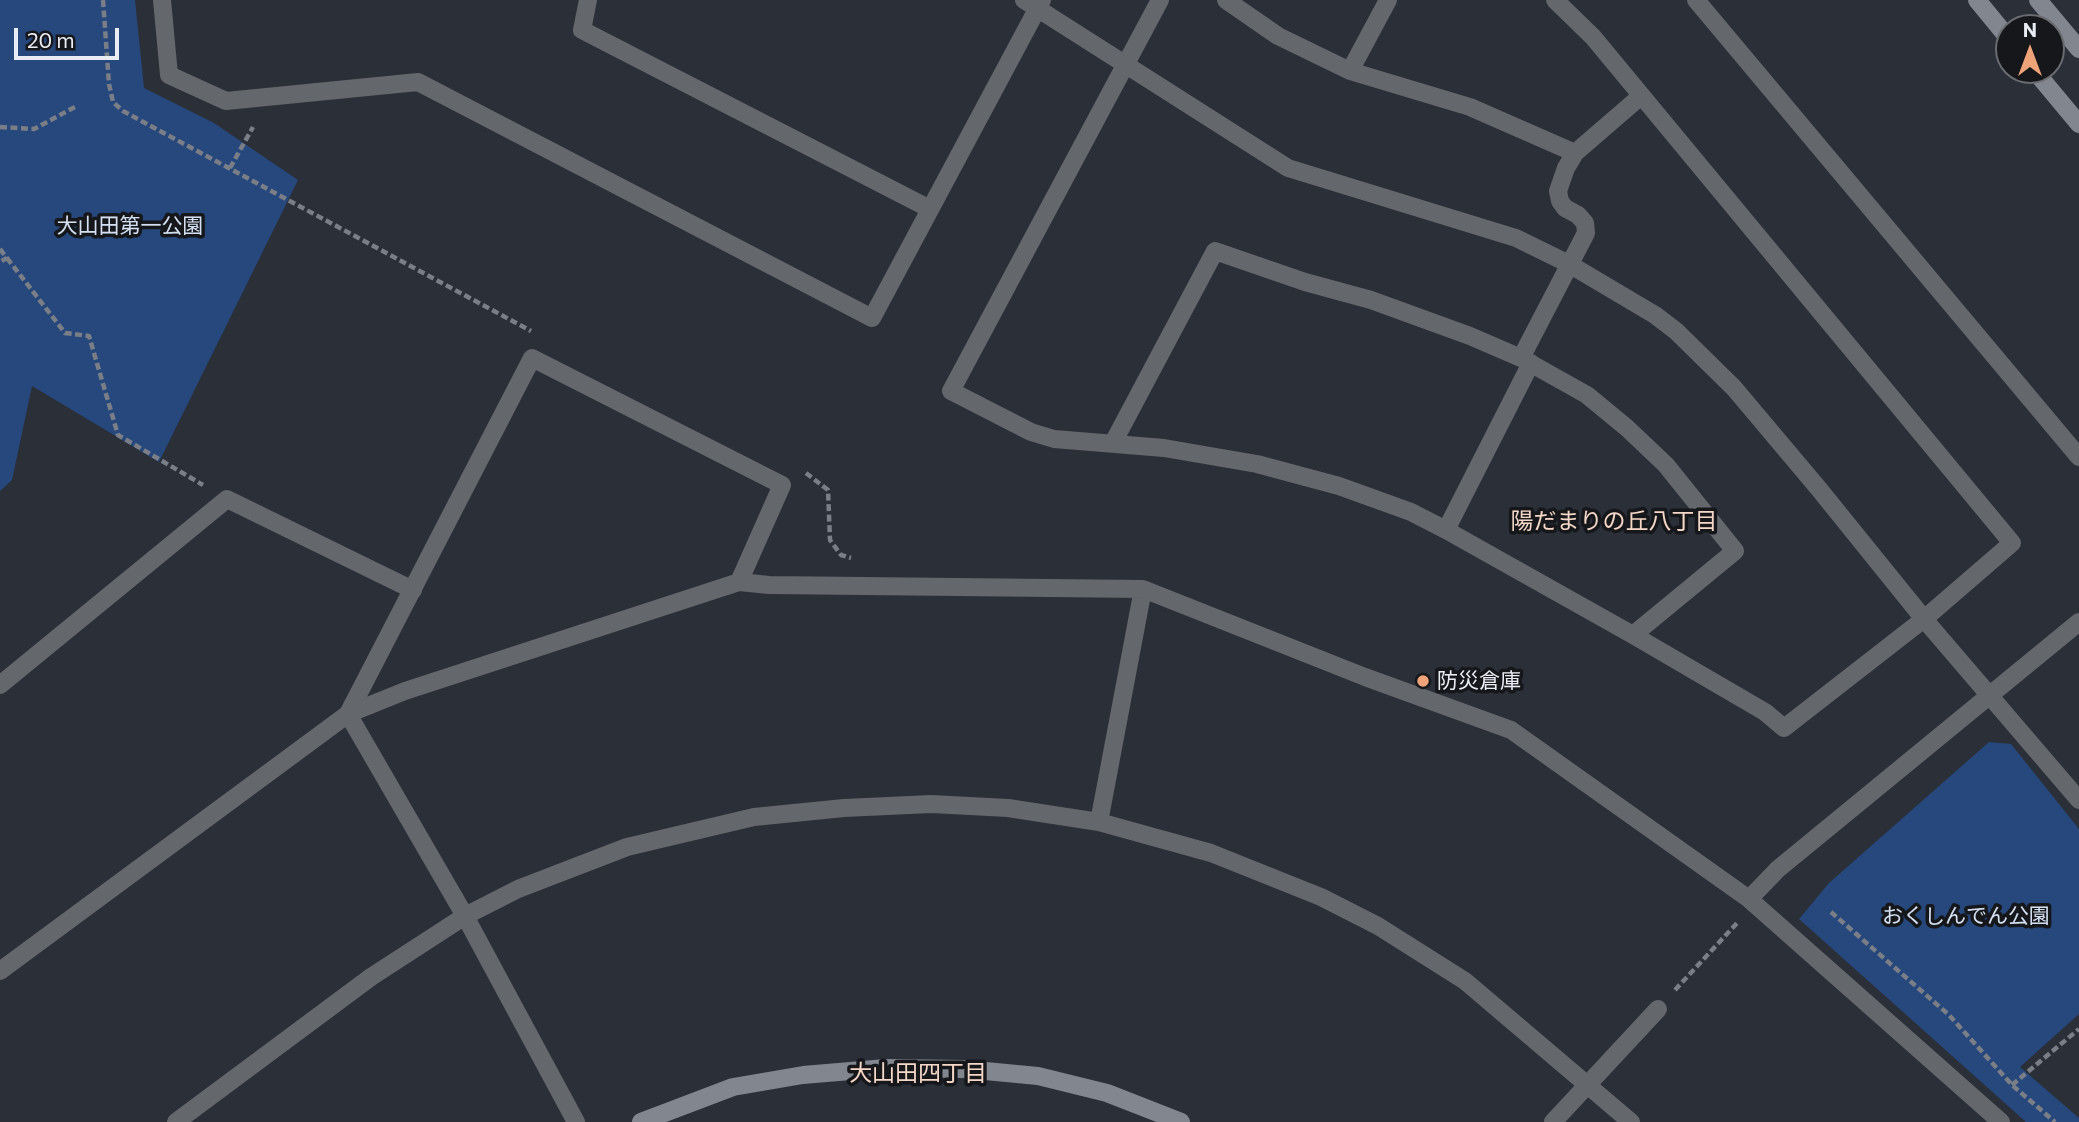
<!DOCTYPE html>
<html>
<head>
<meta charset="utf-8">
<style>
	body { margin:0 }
	#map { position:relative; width:2079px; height:1122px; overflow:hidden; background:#2a2f38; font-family:Commissioner,sans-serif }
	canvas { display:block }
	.north { position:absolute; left:1995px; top:14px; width:70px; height:70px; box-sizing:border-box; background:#15171b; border:2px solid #6a6c71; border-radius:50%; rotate:0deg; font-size:19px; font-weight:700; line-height:28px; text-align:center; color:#e9ecf3 }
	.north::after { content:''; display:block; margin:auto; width:24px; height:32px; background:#efa378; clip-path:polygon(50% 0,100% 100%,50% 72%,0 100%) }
	.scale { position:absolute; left:14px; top:28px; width:105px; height:32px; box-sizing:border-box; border:4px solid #e9ecf3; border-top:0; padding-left:9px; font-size:21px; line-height:24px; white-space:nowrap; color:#e9ecf3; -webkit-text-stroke:5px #15171b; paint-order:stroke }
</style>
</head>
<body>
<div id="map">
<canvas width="2079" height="1122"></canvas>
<div class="north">N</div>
<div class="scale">20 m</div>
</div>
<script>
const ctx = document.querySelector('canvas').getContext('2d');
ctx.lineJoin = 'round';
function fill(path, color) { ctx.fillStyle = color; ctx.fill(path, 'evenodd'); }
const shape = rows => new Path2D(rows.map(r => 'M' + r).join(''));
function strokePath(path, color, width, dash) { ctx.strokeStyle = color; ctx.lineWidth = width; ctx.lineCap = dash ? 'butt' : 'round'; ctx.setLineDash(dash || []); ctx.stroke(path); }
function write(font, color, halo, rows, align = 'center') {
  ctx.font = font + ' Commissioner,"Noto Sans JP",sans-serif'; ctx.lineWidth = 7; ctx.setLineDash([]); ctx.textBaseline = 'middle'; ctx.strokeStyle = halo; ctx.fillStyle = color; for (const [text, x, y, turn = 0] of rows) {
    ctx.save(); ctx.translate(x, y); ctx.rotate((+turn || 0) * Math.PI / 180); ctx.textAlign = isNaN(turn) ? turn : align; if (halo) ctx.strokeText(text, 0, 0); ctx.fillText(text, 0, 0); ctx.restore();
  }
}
fill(shape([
	[0,0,135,0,144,88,214,123,298,180,159,462,32,386,12,480,0,491],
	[1989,742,2011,744,2079,829,2079,1014,2020,1067,2079,1118,2079,1122,2026,1122,1799,919,1829,883]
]), '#27487d');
strokePath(shape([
	[103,0,109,84,113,102,123,111,531,331],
	[0,127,34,129,75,107],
	[230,168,253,127],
	[0,249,7,258,0,262],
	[7,258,65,333,89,336,118,435,203,485],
	[806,473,828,490,830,540,841,555,851,558],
	[1831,912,1949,1015,2012,1085,2055,1122],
	[1675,990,1738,922],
	[2012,1085,2079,1029]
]), '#7a7e87', 4.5, [7, 3.5]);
strokePath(shape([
	[162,0,169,75,226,101,418,82,872,318,1042,0],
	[588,0,582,30,930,209],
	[1024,0,1288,168,1516,238,1569,264,1655,315,1676,331,1734,388,1819,489,1924,619,2079,800],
	[1160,0,951,391,1031,432,1054,439,1164,448,1257,464,1339,486,1411,512,1446,530,1633,635,1765,712,1784,728,1924,619,2012,543,1593,37,1555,0],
	[1226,0,1278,36,1350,71,1388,0],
	[1696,0,2079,457],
	[1350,71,1470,107,1575,153,1641,96],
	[1521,358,1586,233,1585,223,1578,215,1565,208,1560,201,1558,191,1566,168,1575,153],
	[1113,443,1215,251,1305,282,1371,300,1470,336,1521,358,1587,395,1627,428,1666,465,1735,551,1633,635],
	[1446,530,1531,363],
	[0,685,227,499,413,590],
	[348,714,532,358,782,485,739,582],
	[348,714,465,916,576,1122],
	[1099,822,1143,589],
	[1749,899,1778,869,2079,622],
	[0,971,348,714,405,691,739,582,769,585,1143,589,1365,677,1511,730,1749,899,2001,1122],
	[176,1122,371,977,465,916,518,889,627,847,754,817,844,808,931,804,1008,808,1099,822,1211,853,1321,897,1378,926,1465,981,1631,1122],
	[1553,1122,1658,1009]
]), '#64676c', 18);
strokePath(shape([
	[1977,0,2009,39],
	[2038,0,2079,49],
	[2034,70,2079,124],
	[641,1122,733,1087,803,1075,886,1068,964,1069,1038,1076,1107,1093,1181,1122]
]), '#82868e', 18);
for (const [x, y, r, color] of [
	[1423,681,7,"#efa378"]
]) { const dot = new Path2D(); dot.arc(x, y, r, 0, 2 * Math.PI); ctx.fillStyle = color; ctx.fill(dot); strokePath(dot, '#15171b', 2.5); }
write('21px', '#d4e0f2', '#15171b', [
	["大山田第一公園",130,226],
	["おくしんでん公園",1966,916]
]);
write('21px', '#e9ecf3', '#15171b', [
	["防災倉庫",1437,681]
], 'left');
write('23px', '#f5d7c7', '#15171b', [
	["陽だまりの丘八丁目",1614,521],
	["大山田四丁目",918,1073]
]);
</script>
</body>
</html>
